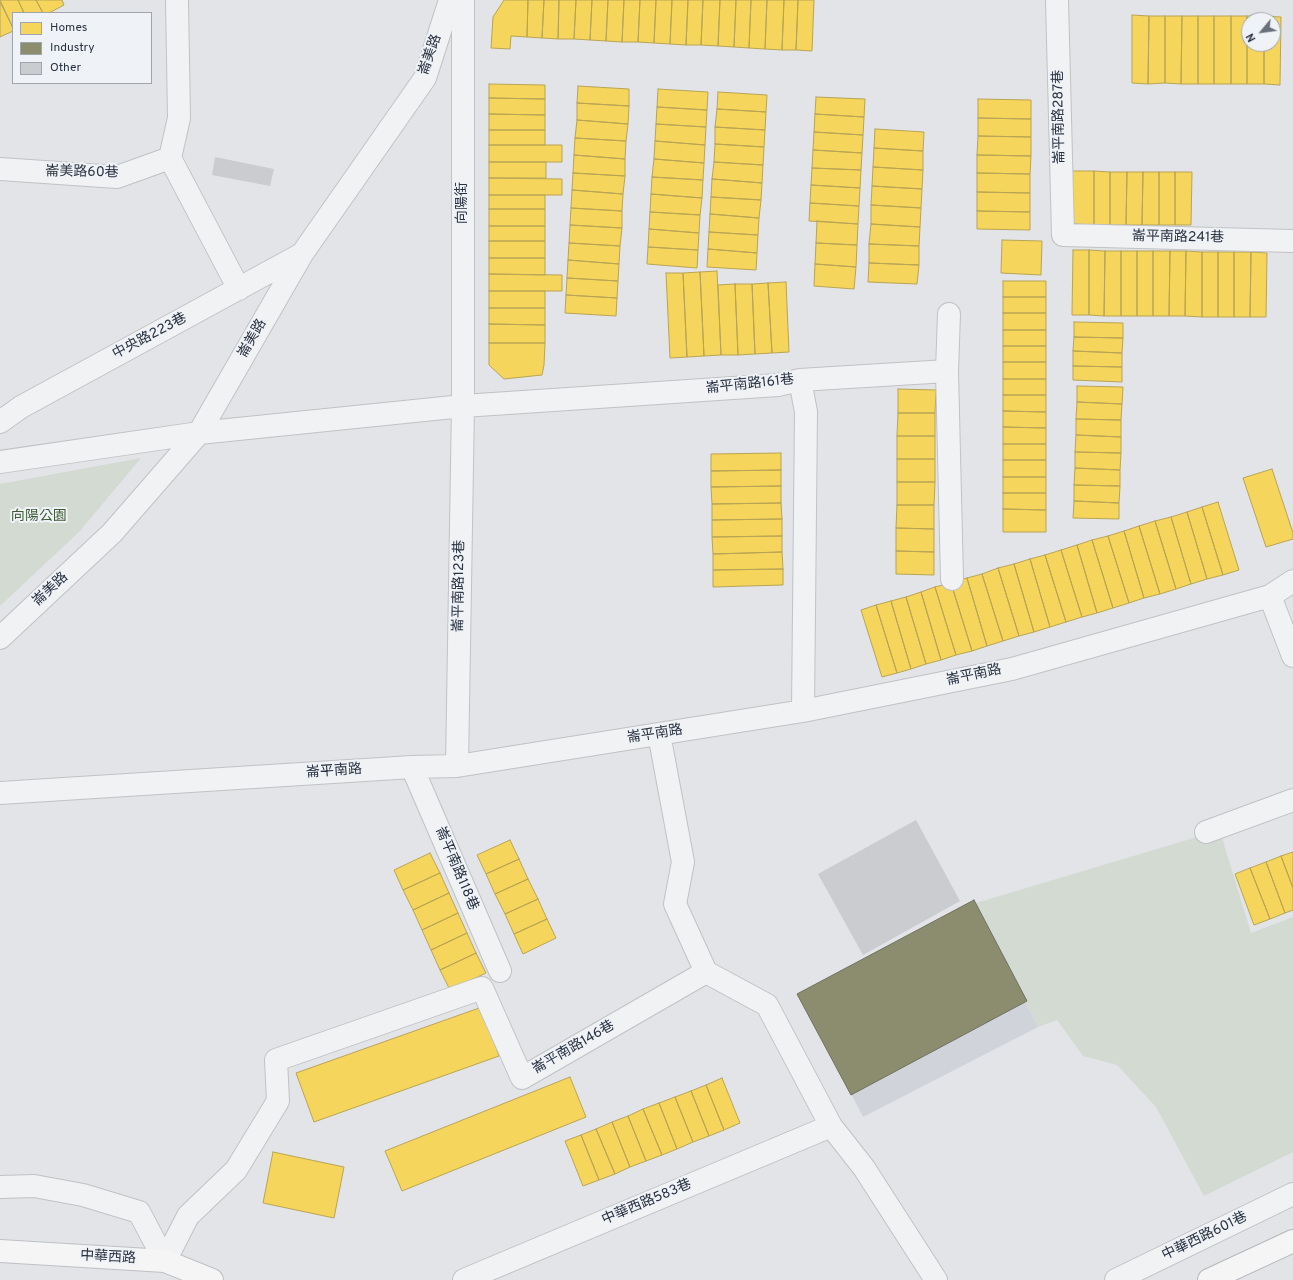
<!DOCTYPE html>
<html>
<head>
<meta charset="utf-8">
<style>
	body { margin:0 }
	#map { position:relative; width:1293px; height:1280px; overflow:hidden; background:#e2e4e7; font-family:Overpass,sans-serif }
	canvas { display:block }
	.legend { position:absolute; left:12px; top:12px; width:140px; height:72px; box-sizing:border-box; background:#eff2f6; border:1px solid #a0a5ad; margin:0; padding:5px 7px; list-style:none; font-size:12px; color:#293240 }
	.legend li { display:flex; align-items:center; gap:8px; height:20px }
	.legend b { width:20px; border:1px solid #a0a5ad }
	.north { position:absolute; left:1241px; top:12px; width:40px; height:40px; box-sizing:border-box; background:#eff2f6; border:1px solid #a0a5ad; border-radius:50%; rotate:241deg; font-size:11px; font-weight:700; line-height:16px; text-align:center; color:#293240 }
	.north::after { content:''; display:block; margin:auto; width:14px; height:18px; background:#6a707a; clip-path:polygon(50% 0,100% 100%,50% 72%,0 100%) }
</style>
</head>
<body>
<div id="map">
<canvas width="1293" height="1280"></canvas>
<ul class="legend">
<li><b style="height:11px;background:#f6d55c"></b>Homes</li>
<li><b style="height:11px;background:#8c8c6e"></b>Industry</li>
<li><b style="height:11px;background:#cacccf"></b>Other</li>
</ul>
<div class="north">N</div>
</div>
<script>
const ctx = document.querySelector('canvas').getContext('2d');
ctx.lineJoin = 'round';
function fill(path, color) { ctx.fillStyle = color; ctx.fill(path, 'evenodd'); }
const shape = rows => new Path2D(rows.map(r => 'M' + r).join(''));
function strokePath(path, color, width, dash) { ctx.strokeStyle = color; ctx.lineWidth = width; ctx.lineCap = dash ? 'butt' : 'round'; ctx.setLineDash(dash || []); ctx.stroke(path); }
function write(font, color, halo, rows, align = 'center') {
  ctx.font = font + ' Overpass,"Noto Sans TC",sans-serif'; ctx.lineWidth = 4; ctx.setLineDash([]); ctx.textBaseline = 'middle'; ctx.strokeStyle = halo; ctx.fillStyle = color; for (const [text, x, y, turn = 0] of rows) {
    ctx.save(); ctx.translate(x, y); ctx.rotate((+turn || 0) * Math.PI / 180); ctx.textAlign = isNaN(turn) ? turn : align; if (halo) ctx.strokeText(text, 0, 0); ctx.fillText(text, 0, 0); ctx.restore();
  }
}
fill(shape([
	[983,919,1038,1027,863,1117,808,1009]
]), '#d0d4da');
fill(shape([
	[141,458,80,531,0,606,0,484],
	[1219,828,1251,933,1293,917,1293,1152,1204,1196,1156,1107,1117,1065,1083,1056,1057,1020,1038,1027,976,903,1197,837]
]), '#d3dad2');
const homes = shape([
	[0,0,18,0,24,13,13,13,13,28,0,0],
	[18,0,36,0,43,13,24,13,18,0],
	[36,0,62,0,64,5,49,13,43,13,36,0],
	[504,0,528,0,527,37,511,36,510,49,491,48,493,17,504,0],
	[528,0,544,0,542,38,527,37,528,0],
	[544,0,559,0,558,39,542,38,544,0],
	[559,0,576,0,574,39,558,39,559,0],
	[576,0,592,0,590,40,574,39,576,0],
	[592,0,608,0,606,41,590,40,592,0],
	[608,0,624,0,622,42,606,41,608,0],
	[624,0,640,0,638,42,622,42,624,0],
	[640,0,656,0,654,43,638,42,640,0],
	[656,0,672,0,670,44,654,43,656,0],
	[672,0,688,0,686,45,670,44,672,0],
	[688,0,703,0,701,45,686,45,688,0],
	[703,0,720,0,718,46,701,45,703,0],
	[720,0,736,0,734,47,718,46,720,0],
	[736,0,751,0,749,48,734,47,736,0],
	[751,0,767,0,765,49,749,48,751,0],
	[767,0,784,0,782,50,765,49,767,0],
	[784,0,798,0,796,50,782,50,784,0],
	[798,0,814,0,812,51,796,50,798,0],
	[0,2,13,28,13,31,0,37,0,2],
	[1132,15,1149,16,1148,84,1132,83,1132,15],
	[1149,16,1165,16,1165,83,1148,84,1149,16],
	[1165,16,1182,16,1181,84,1165,83,1165,16],
	[1182,16,1198,16,1198,84,1181,84,1182,16],
	[1198,16,1214,16,1214,84,1198,84,1198,16],
	[1214,16,1231,16,1231,84,1214,84,1214,16],
	[1231,16,1247,16,1247,84,1231,84,1231,16],
	[1247,16,1264,16,1264,20,1249,20,1249,44,1264,44,1264,84,1247,84,1247,16],
	[1264,16,1281,17,1280,85,1264,84,1264,44,1273,44,1273,20,1264,20,1264,16],
	[489,84,545,85,545,99,489,98,489,84],
	[578,86,629,89,629,106,577,103,578,86],
	[658,89,708,92,707,110,657,107,658,89],
	[718,92,767,95,766,112,717,109,718,92],
	[816,97,865,99,864,117,815,114,816,97],
	[489,98,545,99,545,115,489,114,489,98],
	[978,99,1031,100,1031,119,978,118,978,99],
	[577,103,629,106,628,124,577,120,577,103],
	[657,107,707,110,706,127,656,124,657,107],
	[717,109,766,112,765,130,715,127,717,109],
	[489,114,545,115,545,130,489,130,489,114],
	[815,114,864,117,863,135,814,132,815,114],
	[978,118,1031,119,1031,137,978,136,978,118],
	[577,120,628,124,626,141,575,138,577,120],
	[656,124,706,127,705,145,655,141,656,124],
	[715,127,765,130,764,147,715,144,715,127],
	[875,129,924,132,923,151,874,148,875,129],
	[489,130,545,130,545,145,489,145,489,130],
	[814,132,863,135,862,153,813,150,814,132],
	[978,136,1031,137,1031,156,977,155,978,136],
	[575,138,626,141,625,159,574,155,575,138],
	[655,141,705,145,704,163,654,159,655,141],
	[715,144,764,147,763,165,714,162,715,144],
	[489,145,562,145,562,162,489,162,489,145],
	[874,148,923,151,923,170,873,167,874,148],
	[813,150,862,153,861,170,812,168,813,150],
	[574,155,625,159,625,176,573,173,574,155],
	[977,155,1031,156,1030,174,977,173,977,155],
	[654,159,704,163,703,180,652,177,654,159],
	[489,162,546,162,546,178,489,178,489,162],
	[714,162,763,165,762,183,712,179,714,162],
	[873,167,923,170,922,189,872,186,873,167],
	[812,168,861,170,860,188,811,185,812,168],
	[1065,171,1094,171,1094,225,1075,224,1064,210,1065,171],
	[1094,171,1110,172,1110,225,1094,225,1094,171],
	[1110,172,1127,172,1126,225,1110,225,1110,172],
	[1127,172,1143,172,1142,225,1126,225,1127,172],
	[1143,172,1159,172,1159,225,1142,225,1143,172],
	[1159,172,1175,172,1175,225,1159,225,1159,172],
	[1175,172,1192,172,1191,225,1175,225,1175,172],
	[573,173,625,176,623,194,572,190,573,173],
	[977,173,1030,174,1030,193,977,192,977,173],
	[652,177,703,180,702,198,651,194,652,177],
	[489,178,562,179,562,195,489,195,489,178],
	[712,179,762,183,761,200,711,197,712,179],
	[811,185,860,188,859,206,810,203,811,185],
	[872,186,922,189,921,208,871,205,872,186],
	[572,190,623,194,622,211,571,208,572,190],
	[977,192,1030,193,1030,212,977,211,977,192],
	[651,194,702,198,700,215,650,212,651,194],
	[489,195,545,195,545,209,489,209,489,195],
	[711,197,761,200,759,218,710,214,711,197],
	[810,203,859,206,858,224,809,221,810,203],
	[871,205,921,208,920,227,871,224,871,205],
	[571,208,622,211,622,228,570,225,571,208],
	[489,209,545,209,545,226,489,226,489,209],
	[977,211,1030,212,1030,230,977,229,977,211],
	[650,212,700,215,699,233,649,229,650,212],
	[710,214,759,218,758,235,709,232,710,214],
	[817,221,858,224,857,245,816,243,817,221],
	[871,224,920,227,919,246,869,244,871,224],
	[570,225,622,228,620,246,569,243,570,225],
	[489,226,545,226,545,241,489,241,489,226],
	[649,229,699,233,698,250,648,247,649,229],
	[709,232,758,235,757,253,708,249,709,232],
	[1002,240,1042,241,1041,275,1001,273,1002,240],
	[489,241,545,241,545,258,489,258,489,241],
	[569,243,620,246,619,264,568,260,569,243],
	[816,243,857,245,856,267,815,264,816,243],
	[869,244,919,246,919,265,869,263,869,244],
	[648,247,698,250,697,268,647,264,648,247],
	[708,249,757,253,756,270,707,267,708,249],
	[1073,250,1089,250,1089,315,1072,315,1073,250],
	[1089,250,1105,251,1104,316,1089,315,1089,250],
	[1105,251,1121,251,1121,316,1104,316,1105,251],
	[1121,251,1137,251,1137,316,1121,316,1121,251],
	[1137,251,1153,251,1153,316,1137,316,1137,251],
	[1153,251,1170,251,1169,316,1153,316,1153,251],
	[1170,251,1186,251,1185,316,1169,316,1170,251],
	[1186,251,1202,252,1202,317,1185,316,1186,251],
	[1202,252,1218,252,1218,317,1202,317,1202,252],
	[1218,252,1234,252,1234,317,1218,317,1218,252],
	[1234,252,1251,252,1250,317,1234,317,1234,252],
	[1251,252,1267,253,1266,317,1250,317,1251,252],
	[489,258,545,258,545,275,489,274,489,258],
	[568,260,619,264,618,281,567,278,568,260],
	[869,263,919,265,917,284,868,282,869,263],
	[815,264,856,267,854,289,814,286,815,264],
	[717,271,721,355,704,356,700,272,717,271],
	[700,272,704,356,687,357,683,273,700,272],
	[666,273,683,273,687,357,670,358,666,273],
	[489,274,562,275,562,291,489,291,489,274],
	[567,278,618,281,617,298,566,295,567,278],
	[1003,281,1046,281,1046,297,1003,297,1003,281],
	[786,282,789,352,772,353,768,283,786,282],
	[768,283,772,353,755,354,752,284,768,283],
	[735,284,738,355,721,355,718,285,735,284],
	[735,284,752,284,755,354,738,355,735,284],
	[489,291,545,291,545,308,489,308,489,291],
	[566,295,617,298,616,316,565,313,566,295],
	[1003,297,1046,297,1046,313,1003,313,1003,297],
	[489,308,545,308,545,325,489,324,489,308],
	[1003,313,1046,313,1046,330,1003,330,1003,313],
	[1074,322,1123,323,1123,338,1074,337,1074,322],
	[489,324,545,325,545,343,489,343,489,324],
	[1003,330,1046,330,1046,346,1003,346,1003,330],
	[1074,337,1123,338,1122,353,1073,351,1074,337],
	[489,343,545,343,544,365,542,375,504,379,489,365,489,343],
	[1003,346,1046,346,1046,362,1003,362,1003,346],
	[1073,351,1122,353,1122,367,1073,366,1073,351],
	[1003,362,1046,362,1046,379,1003,379,1003,362],
	[1073,366,1122,367,1122,382,1073,380,1073,366],
	[1003,379,1046,379,1046,395,1003,395,1003,379],
	[1077,386,1123,387,1122,404,1077,402,1077,386],
	[898,389,936,390,935,413,898,413,898,389],
	[1003,395,1046,395,1046,412,1003,411,1003,395],
	[1077,402,1122,404,1121,420,1076,419,1077,402],
	[1003,411,1046,412,1046,428,1003,427,1003,411],
	[898,413,935,413,935,436,897,436,898,413],
	[1076,419,1121,420,1121,437,1076,435,1076,419],
	[1003,427,1046,428,1046,444,1003,444,1003,427],
	[1076,435,1121,437,1121,453,1075,452,1076,435],
	[897,436,935,436,935,459,897,459,897,436],
	[1003,444,1046,444,1046,460,1003,460,1003,444],
	[1075,452,1121,453,1120,470,1075,468,1075,452],
	[781,453,781,470,711,471,711,454,781,453],
	[897,459,935,459,935,482,897,482,897,459],
	[1003,460,1046,460,1046,477,1003,477,1003,460],
	[1075,468,1120,470,1120,486,1074,485,1075,468],
	[1272,469,1293,533,1293,539,1266,547,1243,478,1272,469],
	[781,470,781,486,711,487,711,471,781,470],
	[1003,477,1046,477,1046,493,1003,493,1003,477],
	[897,482,935,482,934,505,897,505,897,482],
	[1074,485,1120,486,1119,503,1074,501,1074,485],
	[781,486,781,503,712,504,711,487,781,486],
	[1003,493,1046,493,1046,510,1003,509,1003,493],
	[1074,501,1119,503,1119,519,1073,518,1074,501],
	[1218,502,1239,570,1223,575,1202,507,1218,502],
	[781,503,782,519,712,520,712,504,781,503],
	[897,505,934,505,934,529,896,528,897,505],
	[1202,507,1223,575,1207,579,1187,512,1202,507],
	[1003,509,1046,510,1046,532,1003,532,1003,509],
	[1187,512,1207,579,1191,584,1171,517,1187,512],
	[1171,517,1191,584,1176,589,1155,521,1171,517],
	[782,519,782,536,712,537,712,520,782,519],
	[1155,521,1176,589,1160,594,1139,526,1155,521],
	[1139,526,1160,594,1144,598,1124,531,1139,526],
	[896,528,934,529,934,552,896,551,896,528],
	[1124,531,1144,598,1129,603,1108,536,1124,531],
	[782,536,782,552,713,554,712,537,782,536],
	[1108,536,1129,603,1113,608,1092,540,1108,536],
	[1092,540,1113,608,1097,613,1077,545,1092,540],
	[1077,545,1097,613,1082,617,1061,550,1077,545],
	[1061,550,1082,617,1066,622,1045,555,1061,550],
	[896,551,934,552,934,575,896,574,896,551],
	[782,552,783,569,713,570,713,554,782,552],
	[1045,555,1066,622,1050,627,1030,559,1045,555],
	[1030,559,1050,627,1034,632,1014,564,1030,559],
	[1014,564,1034,632,1019,636,998,568,1014,564],
	[998,568,1019,636,1003,641,982,574,998,568],
	[783,569,783,585,713,587,713,570,783,569],
	[982,574,1003,641,987,646,967,578,982,574],
	[967,578,987,646,972,651,951,583,967,578],
	[951,583,972,651,956,655,935,587,951,583],
	[935,587,956,655,941,660,921,592,935,587],
	[921,592,941,660,926,664,906,597,921,592],
	[906,597,926,664,911,669,891,601,906,597],
	[891,601,911,669,897,673,876,605,891,601],
	[876,605,897,673,882,677,861,610,876,605],
	[510,840,519,859,486,874,477,855,510,840],
	[1293,852,1293,888,1281,856,1293,852],
	[430,853,440,873,403,890,394,870,430,853],
	[1281,856,1293,888,1293,910,1285,913,1266,862,1281,856],
	[519,859,528,879,495,894,486,874,519,859],
	[1266,862,1285,913,1270,919,1250,868,1266,862],
	[1250,868,1270,919,1254,925,1235,874,1250,868],
	[440,873,449,893,413,910,403,890,440,873],
	[528,879,538,899,505,914,495,894,528,879],
	[449,893,458,913,422,930,413,910,449,893],
	[538,899,547,919,514,934,505,914,538,899],
	[458,913,467,933,431,950,422,930,458,913],
	[547,919,556,938,523,954,514,934,547,919],
	[467,933,476,953,440,970,431,950,467,933],
	[476,953,486,973,450,990,440,970,476,953],
	[482,1007,499,1056,314,1122,296,1073,482,1007],
	[570,1077,586,1117,402,1191,385,1151,570,1077],
	[722,1078,740,1123,724,1130,706,1085,722,1078],
	[706,1085,724,1130,709,1136,691,1091,706,1085],
	[691,1091,709,1136,693,1142,675,1097,691,1091],
	[675,1097,693,1142,677,1149,659,1103,675,1097],
	[659,1103,677,1149,662,1155,643,1109,659,1103],
	[643,1109,662,1155,646,1161,628,1116,643,1109],
	[628,1116,646,1161,630,1167,612,1122,628,1116],
	[612,1122,630,1167,615,1174,596,1129,612,1122],
	[596,1129,615,1174,599,1180,581,1135,596,1129],
	[581,1135,599,1180,583,1186,565,1141,581,1135],
	[273,1152,344,1167,334,1218,263,1203,273,1152]
]);
fill(homes, '#f6d55c');
strokePath(homes, '#b8a454', 1);
const industry = shape([
	[974,900,1027,1001,851,1095,797,994,974,900]
]);
fill(industry, '#8c8c6e');
strokePath(industry, '#6e7160', 1);
fill(shape([
	[215,157,274,169,270,186,212,175],
	[916,820,960,901,863,955,818,874]
]), '#cacccf');
const minor = shape([
	[1057,0,1063,235,1293,241],
	[170,158,239,289],
	[0,169,117,177,170,158,179,118,177,0],
	[949,314,947,371,952,579],
	[800,380,947,371],
	[0,422,21,407,302,254],
	[0,462,199,433,463,406,778,385,800,380,806,412,803,711],
	[1270,596,1293,656],
	[0,638,112,533,199,433,302,254,425,78,450,0],
	[457,766,463,406,463,0],
	[412,767,500,971],
	[0,793,412,767,457,766,803,711,1012,669,1270,596,1293,581],
	[1206,832,1293,800],
	[706,972,767,1005,831,1126,864,1168,936,1280],
	[0,1187,34,1186,83,1195,139,1212,165,1261],
	[165,1261,188,1216,236,1170,278,1101,276,1060,482,988,522,1078,706,972,675,904,683,862,659,734],
	[464,1280,831,1126],
	[1116,1280,1293,1194]
]);
const major = shape([
	[0,1251,165,1261,212,1280]
]);
const highway = shape([
	[1209,1280,1293,1241]
]);
strokePath(minor, '#c0c2c5', 24);
strokePath(major, '#bec1c4', 24);
strokePath(highway, '#b4b7bb', 24);
strokePath(minor, '#f1f2f3', 22);
strokePath(major, '#f5f5f6', 22);
strokePath(highway, '#f5f5f6', 22);
write('14px', '#293240', '#eff2f6', [
	["崙美路",431,55,-71],
	["崙平南路287巷",1060,117,-91],
	["崙美路60巷",82,173,1],
	["向陽街",463,203,-90],
	["崙平南路241巷",1178,238,1],
	["中央路223巷",150,337,-28],
	["崙美路",253,339,-60],
	["崙平南路161巷",750,385,-6],
	["崙平南路123巷",460,586,-89],
	["崙美路",51,590,-43],
	["崙平南路",974,676,-12],
	["崙平南路",655,735,-9],
	["崙平南路",334,772,-4],
	["崙平南路118巷",456,869,67],
	["崙平南路146巷",574,1048,-30],
	["中華西路583巷",647,1203,-23],
	["中華西路601巷",1205,1237,-26],
	["中華西路",108,1258,3]
]);
write('14px', '#3f5b36', '#eff2f6', [
	["向陽公園",39,517]
]);
</script>
</body>
</html>
